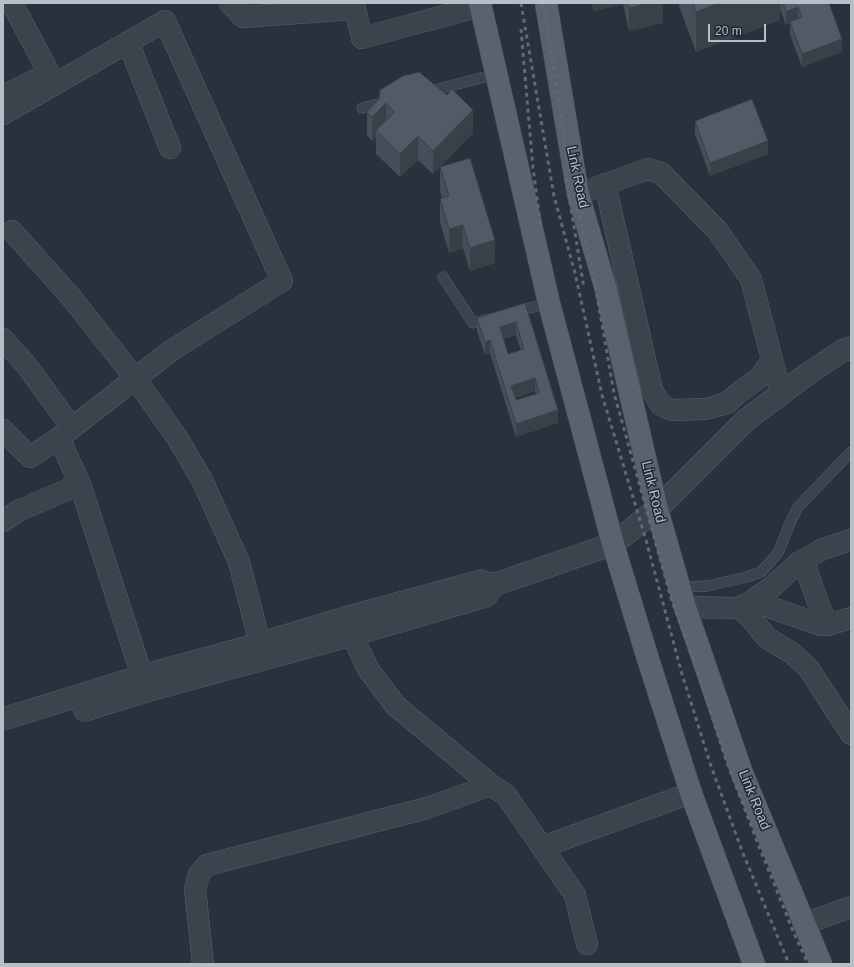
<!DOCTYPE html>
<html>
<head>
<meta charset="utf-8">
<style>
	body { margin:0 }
	#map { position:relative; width:854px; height:967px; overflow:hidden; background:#27323d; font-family:Helvetica,sans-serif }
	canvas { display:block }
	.frame { position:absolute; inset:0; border:4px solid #b7bec8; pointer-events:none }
	.scale { position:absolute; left:708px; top:24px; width:58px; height:18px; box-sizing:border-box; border:2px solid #b7bec8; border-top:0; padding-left:5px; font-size:12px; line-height:14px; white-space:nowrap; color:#b7bec8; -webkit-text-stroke:3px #202832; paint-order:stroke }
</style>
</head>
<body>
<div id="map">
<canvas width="854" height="967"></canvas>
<div class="frame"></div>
<div class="scale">20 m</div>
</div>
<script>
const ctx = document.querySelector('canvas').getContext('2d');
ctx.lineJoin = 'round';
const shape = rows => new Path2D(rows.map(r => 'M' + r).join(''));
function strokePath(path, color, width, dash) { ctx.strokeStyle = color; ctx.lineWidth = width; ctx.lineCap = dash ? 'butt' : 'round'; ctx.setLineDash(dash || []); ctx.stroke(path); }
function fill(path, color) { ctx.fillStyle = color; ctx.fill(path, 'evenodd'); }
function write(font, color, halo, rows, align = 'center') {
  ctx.font = font + ' Helvetica,sans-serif'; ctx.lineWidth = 3; ctx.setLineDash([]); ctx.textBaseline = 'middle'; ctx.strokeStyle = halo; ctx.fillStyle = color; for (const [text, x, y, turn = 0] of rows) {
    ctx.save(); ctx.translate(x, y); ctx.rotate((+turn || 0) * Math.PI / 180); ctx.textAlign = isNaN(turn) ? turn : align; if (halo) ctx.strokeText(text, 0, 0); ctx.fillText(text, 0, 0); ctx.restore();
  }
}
const service = shape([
	[427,92,496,74],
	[362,108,386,102],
	[443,277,473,323,489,319],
	[514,312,549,303],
	[680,587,707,586,747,577,761,572,778,553,790,523,798,507,851,452]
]);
const minor = shape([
	[12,3,49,73],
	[230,3,243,17,355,9,362,38,481,6],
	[128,42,170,148],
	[3,96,47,74],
	[3,114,165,21,282,281,172,350,59,438,80,484],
	[605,184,652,390,661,405,672,410,706,409,727,403,737,394,760,377,772,360],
	[578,194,648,169,661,173,717,230,751,279,781,394],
	[12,231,70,296,135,378,178,439,202,480,239,562,264,659],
	[3,339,27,366,72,428],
	[3,430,30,457,59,438],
	[3,521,18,511,80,484,142,676,146,691],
	[803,560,820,608,828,625,851,618],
	[752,601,821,625,828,625],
	[685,607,739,608,750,617,767,638,792,653,809,669,851,734],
	[739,608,746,604,752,601,773,586,798,563,823,549,851,540],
	[349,619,352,635,368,669,396,706,491,785],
	[542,847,691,793],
	[804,924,851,907],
	[203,964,195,889,199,874,207,865,427,808,491,785,506,795,575,895,587,944]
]);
const tertiary = shape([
	[85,710,146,691,352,635,486,596,493,585],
	[3,719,142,676,259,644,348,617,481,581,493,585,613,544,657,509,746,420,806,375,842,351,851,348]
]);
const primary = shape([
	[480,3,549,303,613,544,648,659,691,793,754,964],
	[546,3,578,194,605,286,657,509,685,607,742,773,821,964]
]);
strokePath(service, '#59616b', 11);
strokePath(minor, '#59616b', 22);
strokePath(tertiary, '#59616b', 23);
strokePath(primary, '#474f59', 23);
strokePath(service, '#3b434d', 10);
strokePath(minor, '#3b434d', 21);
strokePath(tertiary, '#3b434d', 22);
strokePath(primary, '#59626d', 22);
strokePath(shape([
	[521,3,554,196,575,273,602,395,646,540,682,674,710,763,742,851,789,964],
	[543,3,574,196,591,262,614,393,671,598,697,669,725,757,758,844,793,931,808,964],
	[521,29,533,168,541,229],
	[566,178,584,288]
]), '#5f6a76', 3, [4, 4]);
fill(shape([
	[592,3,663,3,663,23,629,31,623,4,594,11],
	[679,3,829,3,842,52,802,67,790,35,790,23,786,25,780,9,780,20,696,52,679,6],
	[379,99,473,133,433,174,418,160,400,177,376,154,376,137,372,141,367,135,367,112],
	[695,121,768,154,710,176,695,134],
	[440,167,495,263,470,271,463,248,449,253,440,222,440,199,442,198,440,191],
	[525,303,558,423,516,437,490,353,485,355,477,331,477,318],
	[516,335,521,351,508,354,503,339],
	[535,391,536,394,516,400,515,398]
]), '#464e59');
fill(shape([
	[594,3,623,3,623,4,594,11],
	[649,3,663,3,663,23,629,31,629,8],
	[719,3,780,3,780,20,696,52,696,12],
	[798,7,798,20,786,25,786,12],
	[842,39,842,52,802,67,802,54],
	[386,103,386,127,376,130,376,137,372,141,372,117],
	[473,110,473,133,433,174,433,151],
	[418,136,418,160,400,177,400,154],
	[768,141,768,154,710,176,710,163],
	[463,225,463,248,449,253,449,229],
	[495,240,495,263,470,271,470,248],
	[516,322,516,335,500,340,500,327],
	[490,340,490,353,485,355,485,342],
	[535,378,535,391,511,399,511,386],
	[558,410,558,423,516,437,516,424]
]), '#394048');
const building = shape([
	[628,3,649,3,629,8,628,3],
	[693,3,719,3,696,12,693,3],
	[783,3,829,3,842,39,802,54,790,22,802,17,798,7,786,12,783,3],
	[419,72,447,95,452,89,473,110,433,151,418,136,400,154,376,130,395,112,386,103,372,117,367,112,379,99,380,90,403,76,419,72],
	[752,99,768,141,710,163,695,121,752,99],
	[470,158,495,240,470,248,463,225,449,229,440,199,449,196,440,167,470,158],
	[525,303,558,410,516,424,490,340,485,342,477,318,525,303],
	[516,322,524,349,508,354,500,327,516,322],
	[535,378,539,393,516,400,511,386,535,378]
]);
fill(building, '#515b67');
strokePath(building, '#394048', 1);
write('14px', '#b7bec8', '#202832', [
	["Link Road",577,177,78],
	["Link Road",653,492,76],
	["Link Road",754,800,68]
]);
</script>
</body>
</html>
